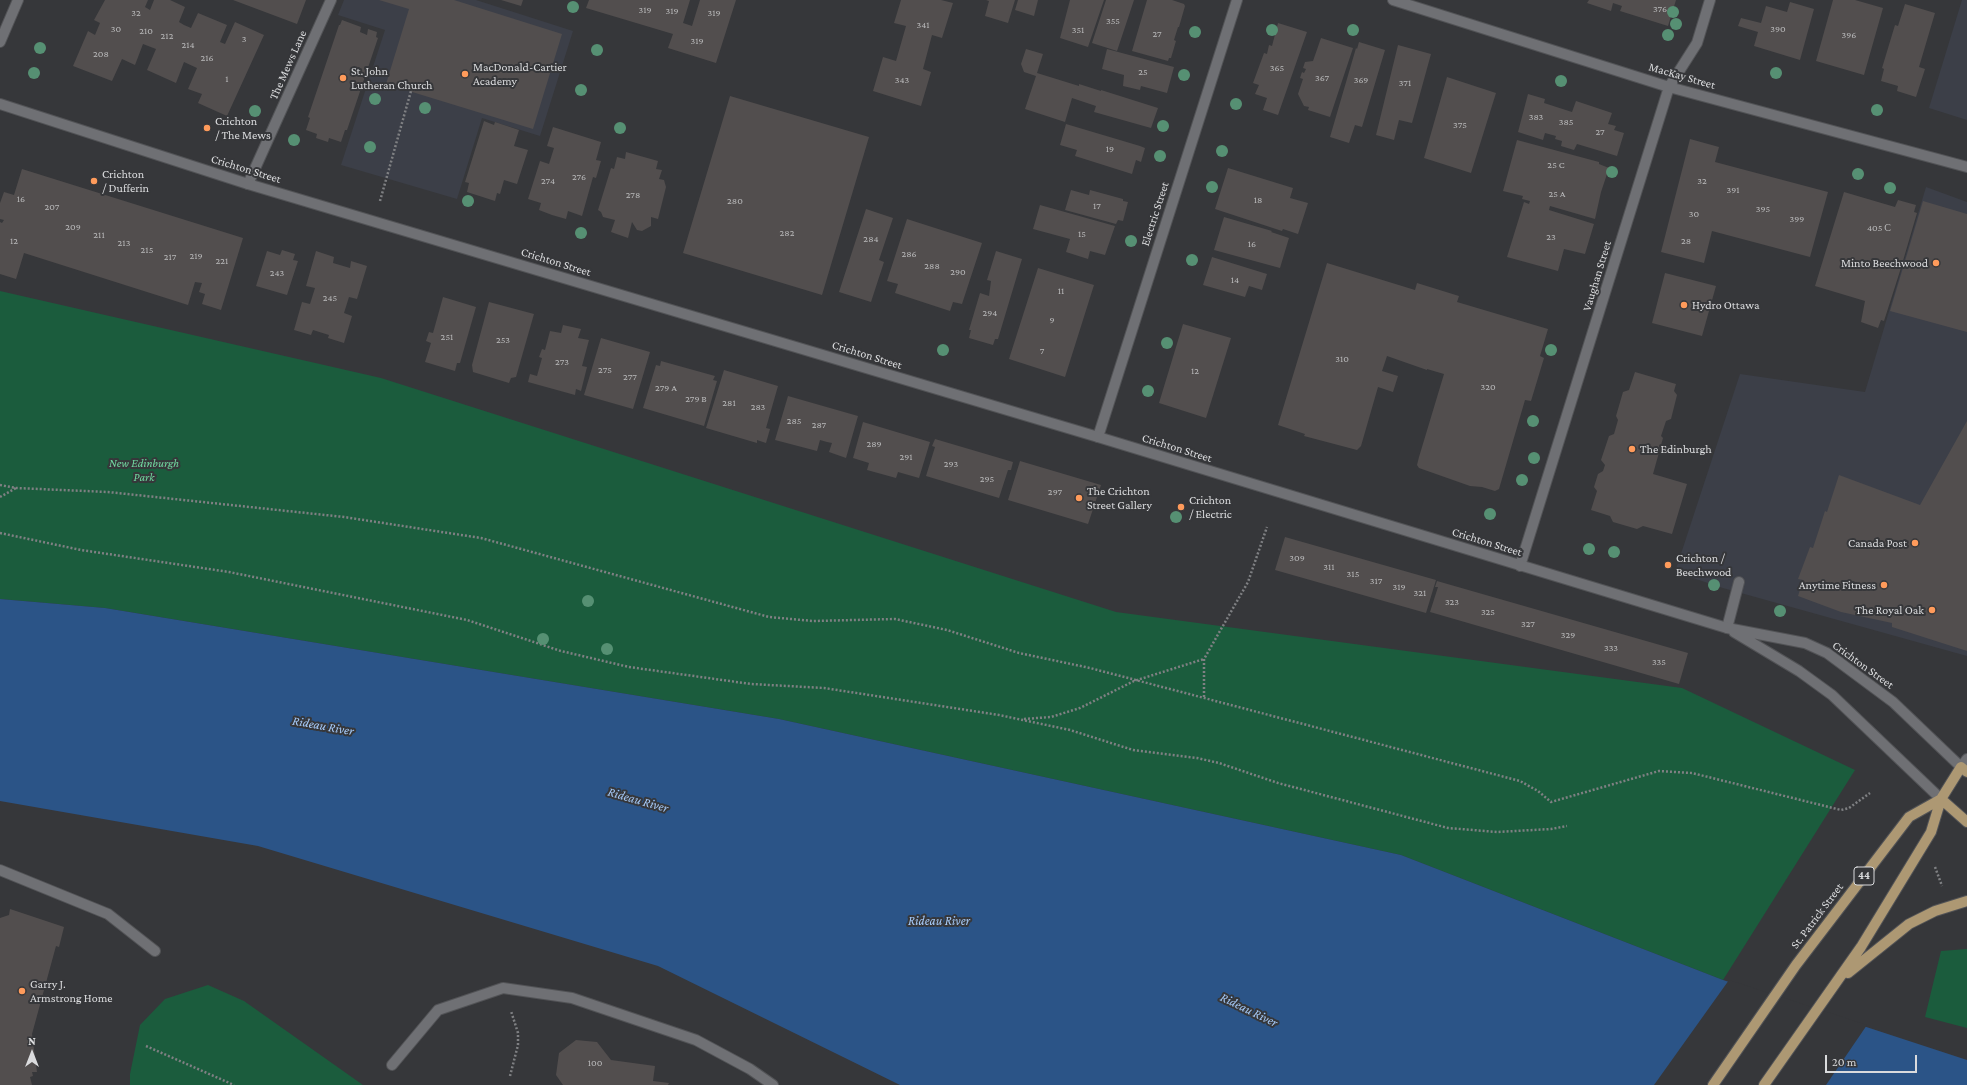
<!DOCTYPE html>
<html>
<head>
<meta charset="utf-8">
<style>
	body { margin:0 }
	#map { position:relative; width:1967px; height:1085px; overflow:hidden; background:#36373a; font-family:"Crimson Pro",serif }
	canvas { display:block }
	.north { position:absolute; left:12px; top:1033px; width:40px; height:40px; -webkit-text-stroke:3px #36373a; paint-order:stroke; rotate:0deg; font-size:11px; font-weight:700; line-height:16px; text-align:center; color:#dadbdd }
	.north::after { content:''; display:block; margin:auto; width:14px; height:18px; background:#dadbdd; clip-path:polygon(50% 0,100% 100%,50% 72%,0 100%) }
	.scale { position:absolute; left:1825px; top:1055px; width:92px; height:18px; box-sizing:border-box; border:2px solid #dadbdd; border-top:0; padding-left:5px; font-size:12px; line-height:14px; white-space:nowrap; color:#dadbdd; -webkit-text-stroke:3px #36373a; paint-order:stroke }
</style>
</head>
<body>
<div id="map">
<canvas width="1967" height="1085"></canvas>
<div class="north">N</div>
<div class="scale">20 m</div>
</div>
<script>
const ctx = document.querySelector('canvas').getContext('2d');
ctx.lineJoin = 'round';
function fill(path, color) { ctx.fillStyle = color; ctx.fill(path, 'evenodd'); }
const shape = rows => new Path2D(rows.map(r => 'M' + r).join(''));
function strokePath(path, color, width, dash) { ctx.strokeStyle = color; ctx.lineWidth = width; ctx.lineCap = dash ? 'butt' : 'round'; ctx.setLineDash(dash || []); ctx.stroke(path); }
function write(font, color, halo, rows, align = 'center') {
  ctx.font = font + ' "Crimson Pro",serif'; ctx.lineWidth = 4; ctx.setLineDash([]); ctx.textBaseline = 'middle'; ctx.strokeStyle = halo; ctx.fillStyle = color; for (const [text, x, y, turn = 0] of rows) {
    ctx.save(); ctx.translate(x, y); ctx.rotate((+turn || 0) * Math.PI / 180); ctx.textAlign = isNaN(turn) ? turn : align; if (halo) ctx.strokeText(text, 0, 0); ctx.fillText(text, 0, 0); ctx.restore();
  }
}
fill(shape([
	[344,0,476,0,573,31,540,136,482,118,457,199,341,165,385,30,338,15],
	[1962,0,1967,0,1967,120,1929,108],
	[1926,187,1967,202,1967,656,1723,588,1675,572,1740,374,1865,392]
]), '#3c3f48');
fill(shape([
	[0,291,381,378,1116,612,1682,688,1855,770,1723,980,1401,855,779,719,105,608,0,599],
	[1967,949,1967,1028,1925,1017,1941,951],
	[208,985,244,1001,363,1085,130,1085,130,1074,140,1025,165,999]
]), '#1b5c3d');
fill(shape([
	[0,599,105,608,779,719,1401,855,1723,980,1967,1060,1967,1085,900,1085,658,966,258,846,0,801]
]), '#2b5487');
fill(shape([
	[1729,980,1867,1025,1826,1085,1654,1085]
]), '#36373a');
fill(shape([
	[105,0,148,0,145,7,150,10,154,0,170,0,185,7,179,22,184,25,191,28,198,13,227,25,220,42,225,44,235,22,264,35,227,116,198,103,202,94,188,89,197,68,184,62,176,83,147,70,156,49,143,44,135,65,122,59,112,81,73,66,88,31,95,35,100,23,94,20],
	[233,0,306,0,297,24],
	[379,0,454,0,562,34,533,129,386,84,409,9],
	[501,0,523,0,521,6],
	[589,0,690,0,683,23,692,26,700,0,736,0,716,63,668,48,673,34,586,8],
	[901,0,941,0,953,3,942,38,932,35,923,69,931,72,921,106,873,91,883,57,896,61,906,26,894,23],
	[986,0,1015,0,1008,23,985,16,989,1],
	[1018,0,1038,0,1034,16,1015,10],
	[1070,0,1104,0,1088,47,1060,38],
	[1106,0,1134,0,1117,51,1092,43],
	[1147,0,1172,0,1184,4,1185,6,1179,27,1178,27,1174,40,1176,41,1171,58,1169,58,1168,61,1132,51],
	[1589,0,1676,0,1668,26,1620,11,1622,6,1613,3,1611,11,1587,3],
	[1833,0,1855,0,1883,8,1864,75,1816,61],
	[1790,2,1814,9,1800,60,1754,46,1758,32,1738,26,1741,18,1761,23,1766,6,1787,12],
	[1905,4,1935,13,1919,67,1925,69,1916,97,1897,91,1898,86,1881,81,1884,69,1882,68,1895,25,1898,26],
	[342,20,361,27,360,32,367,35,368,29,377,32,376,37,378,38,347,130,345,130,341,142,329,138,328,142,316,138,317,134,306,130,310,118,308,117,339,25,340,25],
	[1278,23,1307,32,1278,115,1263,110,1267,98,1255,94,1259,85,1253,83,1264,53,1267,54,1269,45,1272,46],
	[1321,38,1353,48,1330,117,1308,110,1309,107,1304,106,1298,94,1303,79,1300,78,1302,72,1304,73,1306,69,1303,68,1305,62,1313,61],
	[1359,42,1385,50,1362,127,1355,125,1349,143,1330,137,1356,48,1357,49],
	[1398,45,1431,54,1412,123,1399,120,1394,140,1376,135],
	[1026,49,1043,54,1037,73,1079,86,1079,84,1101,91,1101,90,1158,108,1151,128,1094,112,1096,106,1072,98,1065,122,1025,109,1036,76,1024,72,1021,64],
	[1107,49,1174,67,1167,93,1141,86,1140,90,1123,86,1124,75,1102,69],
	[1447,77,1496,93,1471,173,1424,158],
	[1528,94,1545,99,1544,103,1572,112,1576,101,1612,113,1608,124,1616,126,1614,130,1624,133,1617,156,1577,144,1574,150,1561,146,1562,141,1555,139,1556,136,1545,133,1543,140,1518,132],
	[730,96,869,137,822,295,683,253],
	[484,121,494,125,495,122,519,130,514,146,528,150,517,184,504,180,500,194,497,193,495,201,467,192,469,183,465,182],
	[1066,124,1140,146,1145,148,1141,162,1136,160,1132,174,1075,156,1077,150,1060,145],
	[553,127,601,142,596,160,601,161,596,178,593,177,582,216,568,211,566,219,552,215,539,210,541,203,528,199,540,161,549,164,554,148,547,146],
	[1690,139,1719,147,1715,162,1828,192,1810,257,1712,231,1704,263,1661,252],
	[1517,140,1599,162,1599,164,1609,168,1601,192,1595,219,1550,206,1549,210,1594,224,1585,254,1564,249,1558,271,1507,257,1524,202,1529,204,1530,201,1522,199,1523,196,1503,191],
	[626,152,658,161,656,169,662,170,659,179,664,180,666,187,658,219,651,217,651,226,642,231,637,230,632,222,628,238,611,232,615,220,603,217,601,212,598,210,611,168,614,169,617,157,625,159],
	[1228,168,1293,188,1290,198,1308,203,1298,234,1283,229,1282,231,1215,209],
	[22,169,243,238,221,310,202,304,205,294,199,292,202,283,195,282,188,305,24,253,16,279,0,274,0,222,2,223,4,220,0,219,0,203,4,192,14,195],
	[1071,190,1089,195,1090,190,1123,199,1123,201,1128,202,1123,221,1118,220,1116,224,1065,210],
	[1844,192,1895,207,1898,200,1916,205,1914,212,1917,213,1900,271,1884,321,1881,320,1878,328,1861,322,1865,301,1815,286],
	[1923,201,1967,214,1967,332,1890,311],
	[1040,205,1115,226,1105,255,1090,251,1088,259,1066,252,1070,239,1033,229],
	[866,209,893,218,879,260,884,262,871,302,839,292],
	[1224,217,1272,231,1271,232,1289,238,1280,268,1214,250],
	[907,219,982,243,962,304,953,302,950,311,895,293,898,284,887,281],
	[282,250,295,254,293,260,298,261,287,295,256,286,267,251,280,255],
	[316,251,334,257,333,263,350,268,351,261,367,266,357,299,349,297,344,313,352,316,344,343,328,338,329,335,313,330,311,335,294,330,302,302,310,304,315,288,306,286],
	[996,251,1022,259,998,339,995,339,993,345,969,338,971,330,969,330,980,293,989,296,991,281,987,280],
	[1212,257,1267,274,1262,290,1249,286,1245,297,1203,285],
	[1327,263,1415,290,1417,283,1459,296,1457,302,1548,329,1540,356,1544,358,1531,401,1525,400,1499,489,1495,491,1482,487,1470,486,1419,468,1417,465,1419,457,1444,374,1427,369,1427,370,1387,356,1382,371,1398,376,1393,392,1378,387,1361,446,1357,450,1304,436,1305,434,1278,425],
	[1038,268,1094,285,1065,377,1009,359],
	[1665,273,1716,286,1702,336,1652,323],
	[443,297,476,307,460,363,457,363,455,371,425,362,431,343,426,341,429,332,433,333],
	[489,302,534,314,516,377,511,378,509,383,473,372,472,365],
	[1183,324,1231,338,1206,418,1159,403],
	[563,325,581,329,578,338,589,340,582,366,587,367,581,391,576,389,575,395,528,382,530,374,537,376,542,358,539,357,542,349,545,350,550,331,561,333],
	[601,338,650,352,633,409,584,395],
	[661,361,715,376,713,380,717,381,704,426,643,408,656,365,660,366],
	[724,370,778,386,766,428,770,429,766,443,757,440,757,443,706,428],
	[1635,372,1676,384,1674,391,1677,395,1671,419,1666,421,1661,436,1663,438,1653,474,1687,484,1672,534,1643,526,1637,529,1613,522,1610,516,1591,510,1597,491,1594,487,1598,474,1603,471,1605,465,1601,460,1609,436,1614,434,1618,420,1616,416,1623,392,1629,390],
	[788,396,858,416,846,458,829,452,832,443,827,442,820,440,817,451,775,440],
	[1967,421,1967,651,1892,627,1892,623,1841,612,1798,596,1803,580,1798,579,1810,547,1813,548,1825,511,1827,512,1839,475,1920,505],
	[863,422,930,442,919,478,898,472,896,478,867,470,869,463,853,458],
	[935,439,1013,462,1011,470,1008,470,999,498,926,476,935,447,932,446],
	[1020,461,1101,485,1088,524,1008,500],
	[1285,537,1436,580,1426,613,1275,570],
	[1437,581,1688,653,1679,684,1430,612,1438,587,1435,587],
	[10,909,64,927,59,947,56,946,32,1034,37,1072,32,1072,33,1076,30,1077,32,1085,0,1085,0,918,9,915],
	[576,1040,597,1042,611,1060,655,1066,653,1081,669,1083,668,1085,563,1085,556,1075,559,1053]
]), '#524e4e');
const service = shape([
	[248,184,331,0],
	[1727,628,1739,582],
	[0,870,108,914,155,951],
	[392,1065,438,1010,503,988,572,998,696,1040,750,1069,773,1085]
]);
const minor = shape([
	[1393,0,1669,87,1967,167],
	[0,42,18,0],
	[1098,437,1237,0],
	[1520,566,1669,87,1697,43,1710,0]
]);
const tertiary = shape([
	[0,104,248,184,1098,437,1727,628,1805,643,1827,653,1893,702,1961,767],
	[1734,632,1799,671,1832,695,1941,799]
]);
const secondary = shape([
	[1961,767,1967,759]
]);
const primary = shape([
	[1941,799,1967,822],
	[1848,973,1909,924,1935,911,1967,901],
	[1713,1085,1796,965,1909,817,1941,799],
	[1764,1085,1861,947,1931,832,1941,799,1961,767,1967,772]
]);
strokePath(service, '#525356', 12);
strokePath(minor, '#525356', 12);
strokePath(tertiary, '#525356', 12);
strokePath(secondary, '#525356', 12);
strokePath(primary, '#525356', 12);
strokePath(shape([
	[380,201,411,91],
	[0,485,16,488,108,492,344,517,481,538,769,617,813,621,895,619,947,630,1019,653,1090,668,1520,781,1538,791,1551,802,1659,771,1692,773,1841,810,1849,808,1870,793],
	[0,497,16,488],
	[0,533,81,550,229,572,467,620,561,651,629,667,751,684,824,688,999,715,1070,730,1133,750,1197,758,1219,763,1278,783,1448,828,1497,832,1551,829,1567,826],
	[1204,697,1204,659,1248,582,1267,527],
	[1024,719,1051,717,1080,708,1134,681,1204,659],
	[1935,867,1942,886],
	[146,1046,234,1085],
	[510,1076,518,1045,518,1033,511,1011]
]), '#7f8083', 2.5, [2, 2]);
strokePath(service, '#6f7074', 10);
strokePath(minor, '#6f7074', 10);
strokePath(tertiary, '#6f7074', 10);
strokePath(secondary, '#6f7074', 10);
strokePath(primary, '#ad9873', 10);
ctx.fillStyle = '#569073';
for (const [x, y] of [
	[573,7],
	[1673,12],
	[1676,24],
	[1272,30],
	[1353,30],
	[1195,32],
	[1668,35],
	[40,48],
	[597,50],
	[34,73],
	[1776,73],
	[1184,75],
	[1561,81],
	[581,90],
	[375,99],
	[1236,104],
	[425,108],
	[1877,110],
	[255,111],
	[1163,126],
	[620,128],
	[294,140],
	[370,147],
	[1222,151],
	[1160,156],
	[1612,172],
	[1858,174],
	[1212,187],
	[1890,188],
	[468,201],
	[581,233],
	[1131,241],
	[1192,260],
	[1167,343],
	[943,350],
	[1551,350],
	[1148,391],
	[1533,421],
	[1534,458],
	[1522,480],
	[1490,514],
	[1176,517],
	[1589,549],
	[1614,552],
	[1714,585],
	[588,601],
	[1780,611],
	[543,639],
	[607,649]
]) { ctx.beginPath(); ctx.arc(x, y, 6, 0, 2 * Math.PI); ctx.fill(); }
for (const [x, y, r, color] of [
	[465,74,4,"#ff9b5b"],
	[343,78,4,"#ff9b5b"],
	[207,128,4,"#ff9b5b"],
	[94,181,4,"#ff9b5b"],
	[1936,263,4,"#ff9b5b"],
	[1684,305,4,"#ff9b5b"],
	[1632,449,4,"#ff9b5b"],
	[1079,498,4,"#ff9b5b"],
	[1181,507,4,"#ff9b5b"],
	[1915,543,4,"#ff9b5b"],
	[1668,565,4,"#ff9b5b"],
	[1884,585,4,"#ff9b5b"],
	[1932,610,4,"#ff9b5b"],
	[22,991,4,"#ff9b5b"]
]) { const dot = new Path2D(); dot.arc(x, y, r, 0, 2 * Math.PI); ctx.fillStyle = color; ctx.fill(dot); strokePath(dot, '#36373a', 1.5); }
write('10px', '#b8b8b9', null, [
	["376",1660,9],
	["319",645,10],
	["319",672,11],
	["32",136,13],
	["319",714,13],
	["355",1113,21],
	["341",923,25],
	["30",116,29],
	["390",1778,29],
	["351",1078,30],
	["210",146,31],
	["27",1157,34],
	["396",1849,35],
	["212",167,36],
	["3",244,39],
	["319",697,41],
	["214",188,45],
	["208",101,54],
	["216",207,58],
	["365",1277,68],
	["25",1143,72],
	["367",1322,78],
	["1",227,79],
	["343",902,80],
	["369",1361,80],
	["371",1405,83],
	["383",1536,117],
	["385",1566,122],
	["375",1460,125],
	["27",1600,132],
	["19",1110,149],
	["25 C",1556,165],
	["276",579,177],
	["274",548,181],
	["32",1702,181],
	["391",1733,190],
	["25 A",1557,194],
	["278",633,195],
	["16",21,199],
	["18",1258,200],
	["280",735,201],
	["17",1097,206],
	["207",52,207],
	["395",1763,209],
	["30",1694,214],
	["399",1797,219],
	["209",73,227],
	["405 С",1879,228],
	["282",787,233],
	["15",1082,234],
	["211",99,235],
	["23",1551,237],
	["284",871,239],
	["12",14,241],
	["28",1686,241],
	["213",124,243],
	["16",1252,244],
	["215",147,250],
	["286",909,254],
	["219",196,256],
	["217",170,257],
	["221",222,261],
	["288",932,266],
	["290",958,272],
	["243",277,273],
	["14",1235,280],
	["11",1061,291],
	["245",330,298],
	["294",990,313],
	["9",1052,320],
	["251",447,337],
	["253",503,340],
	["7",1042,351],
	["310",1342,359],
	["273",562,362],
	["275",605,370],
	["12",1195,371],
	["277",630,377],
	["320",1488,387],
	["279 A",666,388],
	["279 B",696,399],
	["281",729,403],
	["283",758,407],
	["285",794,421],
	["287",819,425],
	["289",874,444],
	["291",906,457],
	["293",951,464],
	["295",987,479],
	["297",1055,492],
	["309",1297,558],
	["311",1329,567],
	["315",1353,574],
	["317",1376,581],
	["319",1399,587],
	["321",1420,593],
	["323",1452,602],
	["325",1488,612],
	["327",1528,624],
	["329",1568,635],
	["333",1611,648],
	["335",1659,662],
	["100",595,1063]
]);
for (const [x, y, w] of [
	[1864,876,20]
]) { const box = new Path2D(); box.roundRect(x - w / 2, y - 9, w, 18, 3); ctx.fillStyle = '#36373a'; ctx.fill(box); strokePath(box, '#dadbdd', 1); }
write('bold 11px', '#dadbdd', null, [
	["44",1864,876]
]);
write('12px', '#dadbdd', '#36373a', [
	["The Mews Lane",288,65,-66],
	["MacKay Street",1682,76,16],
	["Crichton Street",246,169,17],
	["Electric Street",1155,214,-72],
	["Crichton Street",556,262,17],
	["Vaughan Street",1597,276,-73],
	["Crichton Street",867,355,17],
	["Crichton Street",1177,448,17],
	["Crichton Street",1487,542,17],
	["Crichton Street",1863,665,36],
	["St. Patrick Street",1817,916,-53]
]);
write('12px', '#dadbdd', '#36373a', [
	["MacDonald-Cartier",473,67],
	["Academy",473,81],
	["St. John",351,71],
	["Lutheran Church",351,85],
	["Crichton",215,121],
	["/ The Mews",215,135],
	["Crichton",102,174],
	["/ Dufferin",102,188],
	["Minto Beechwood",1928,263,"right"],
	["Hydro Ottawa",1692,305],
	["The Edinburgh",1640,449],
	["The Crichton",1087,491],
	["Street Gallery",1087,505],
	["Crichton",1189,500],
	["/ Electric",1189,514],
	["Canada Post",1907,543,"right"],
	["Crichton /",1676,558],
	["Beechwood",1676,572],
	["Anytime Fitness",1876,585,"right"],
	["The Royal Oak",1924,610,"right"],
	["Garry J.",30,984],
	["Armstrong Home",30,998]
], 'left');
write('italic 12px', '#71d9a1', '#36373a', [
	["New Edinburgh",144,463],
	["Park",144,477]
]);
write('italic 13px', '#a6caf8', '#36373a', [
	["Rideau River",323,726,10],
	["Rideau River",638,800,16],
	["Rideau River",939,921],
	["Rideau River",1249,1010,26]
]);
</script>
</body>
</html>
